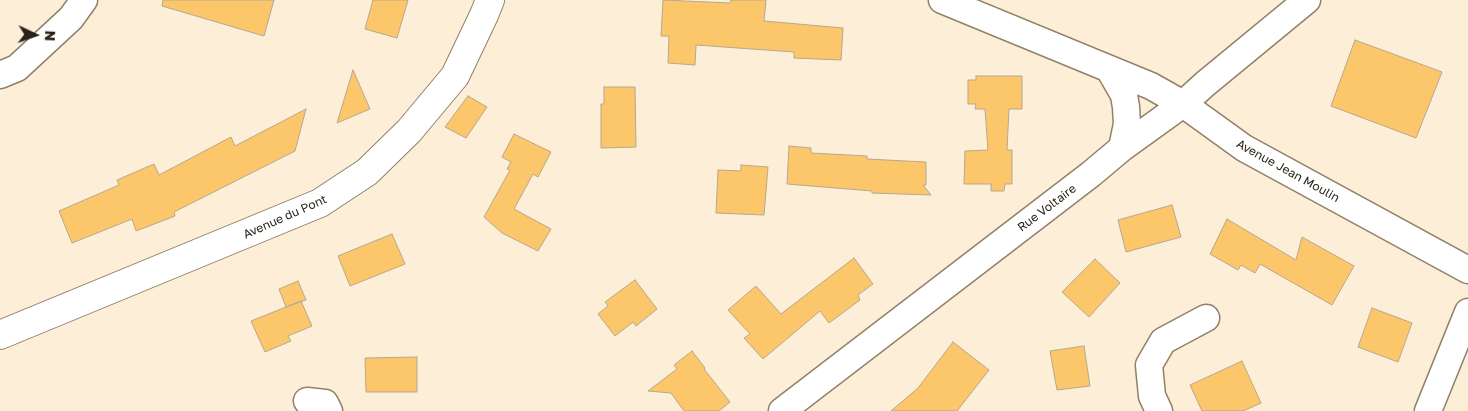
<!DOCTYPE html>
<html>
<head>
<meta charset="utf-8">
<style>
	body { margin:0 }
	#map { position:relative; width:1468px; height:411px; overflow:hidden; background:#fdeed8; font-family:"Golos Text",sans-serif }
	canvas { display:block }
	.north { position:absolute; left:10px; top:10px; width:50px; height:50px; -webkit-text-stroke:4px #fff; paint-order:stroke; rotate:93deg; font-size:14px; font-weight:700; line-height:20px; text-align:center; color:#282218 }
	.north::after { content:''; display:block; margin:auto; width:18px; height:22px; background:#282218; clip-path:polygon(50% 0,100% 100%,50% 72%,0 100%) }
</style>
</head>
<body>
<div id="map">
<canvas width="1468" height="411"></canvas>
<div class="north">N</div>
</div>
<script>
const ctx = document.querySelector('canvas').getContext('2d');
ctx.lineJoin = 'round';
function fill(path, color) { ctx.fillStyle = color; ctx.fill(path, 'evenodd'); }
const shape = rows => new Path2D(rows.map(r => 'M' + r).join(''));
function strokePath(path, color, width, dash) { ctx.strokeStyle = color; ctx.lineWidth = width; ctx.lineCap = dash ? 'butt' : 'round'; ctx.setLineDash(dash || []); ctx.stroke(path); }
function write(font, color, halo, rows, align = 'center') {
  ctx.font = font + ' "Golos Text",sans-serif'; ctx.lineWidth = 5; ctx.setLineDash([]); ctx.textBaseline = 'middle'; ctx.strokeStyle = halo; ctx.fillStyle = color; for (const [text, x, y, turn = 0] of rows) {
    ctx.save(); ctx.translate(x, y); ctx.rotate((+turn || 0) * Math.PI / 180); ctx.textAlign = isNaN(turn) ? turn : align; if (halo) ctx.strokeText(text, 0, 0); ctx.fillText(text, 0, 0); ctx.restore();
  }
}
const building = shape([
	[163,0,274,0,264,36,162,6,163,0],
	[373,0,408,0,397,38,365,29,373,0],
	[663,0,730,3,731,0,766,0,764,21,843,28,841,60,794,58,794,52,696,45,695,65,668,63,669,36,661,36,663,0],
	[1355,40,1442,72,1416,138,1331,106,1355,40],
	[353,70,370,109,337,123,353,70],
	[976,76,1022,76,1022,109,1009,109,1007,150,1012,150,1012,184,1005,184,1004,191,991,191,991,184,964,184,965,151,988,150,985,109,975,109,976,104,968,104,968,80,976,80,976,76],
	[604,87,635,87,636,147,601,148,601,104,604,104,604,87],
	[468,96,487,107,466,138,445,127,468,96],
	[306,109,295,151,174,212,175,216,136,231,132,219,72,243,59,211,119,185,117,180,154,164,159,175,231,137,235,146,306,109],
	[514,134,551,152,538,177,533,174,514,209,551,229,538,251,502,233,484,217,510,170,507,169,511,162,502,157,514,134],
	[789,146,811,148,811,153,867,156,867,159,926,162,926,185,923,185,931,195,872,193,872,191,787,184,789,146],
	[741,165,768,167,764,215,716,213,718,170,741,171,741,165],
	[1172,205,1181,237,1126,252,1118,220,1172,205],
	[1227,219,1296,260,1302,237,1354,266,1332,305,1260,264,1255,273,1241,265,1238,270,1210,254,1227,219],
	[392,234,405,264,350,286,338,256,392,234],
	[854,258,873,284,858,295,860,300,829,323,820,311,763,359,744,338,750,334,728,310,756,286,781,314,854,258],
	[1095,259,1120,283,1089,317,1062,292,1095,259],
	[635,280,657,309,636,326,633,322,615,336,598,314,608,306,605,302,635,280],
	[298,281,306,300,286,307,279,289,298,281],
	[301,301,312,326,288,336,291,341,265,352,251,321,301,301],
	[1372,308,1412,323,1398,362,1358,347,1372,308],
	[953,342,989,370,957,411,891,411,918,388,953,342],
	[1084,346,1090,386,1057,390,1050,351,1084,346],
	[692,351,705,368,704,369,730,402,719,411,684,411,671,393,648,391,677,369,674,365,692,351],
	[417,357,417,392,366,392,365,358,417,357],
	[1242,361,1261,403,1243,411,1202,411,1190,385,1242,361]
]);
fill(building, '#fcc66b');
strokePath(building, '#b7a78d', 1);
const street = shape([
	[942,0,1151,86,1183,104,1244,148,1468,270],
	[1109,69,1124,95,1126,107,1127,124,1122,148],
	[0,75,17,68,71,18,84,0],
	[307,401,325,403,329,411],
	[782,411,1091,174,1122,148,1183,104,1205,84,1307,0],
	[1159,411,1152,396,1149,365,1163,341,1206,318],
	[1428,411,1468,312]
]);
const secondary = shape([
	[0,335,320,203,367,172,409,131,455,76,484,15,490,0]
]);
strokePath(street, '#918168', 29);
strokePath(secondary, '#918168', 30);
strokePath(street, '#fff', 26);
strokePath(secondary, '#fff', 28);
write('12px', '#282218', '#fff', [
	["Avenue Jean Moulin",1288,171,29],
	["Rue Voltaire",1047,208,-37],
	["Avenue du Pont",285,217,-24]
]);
</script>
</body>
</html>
